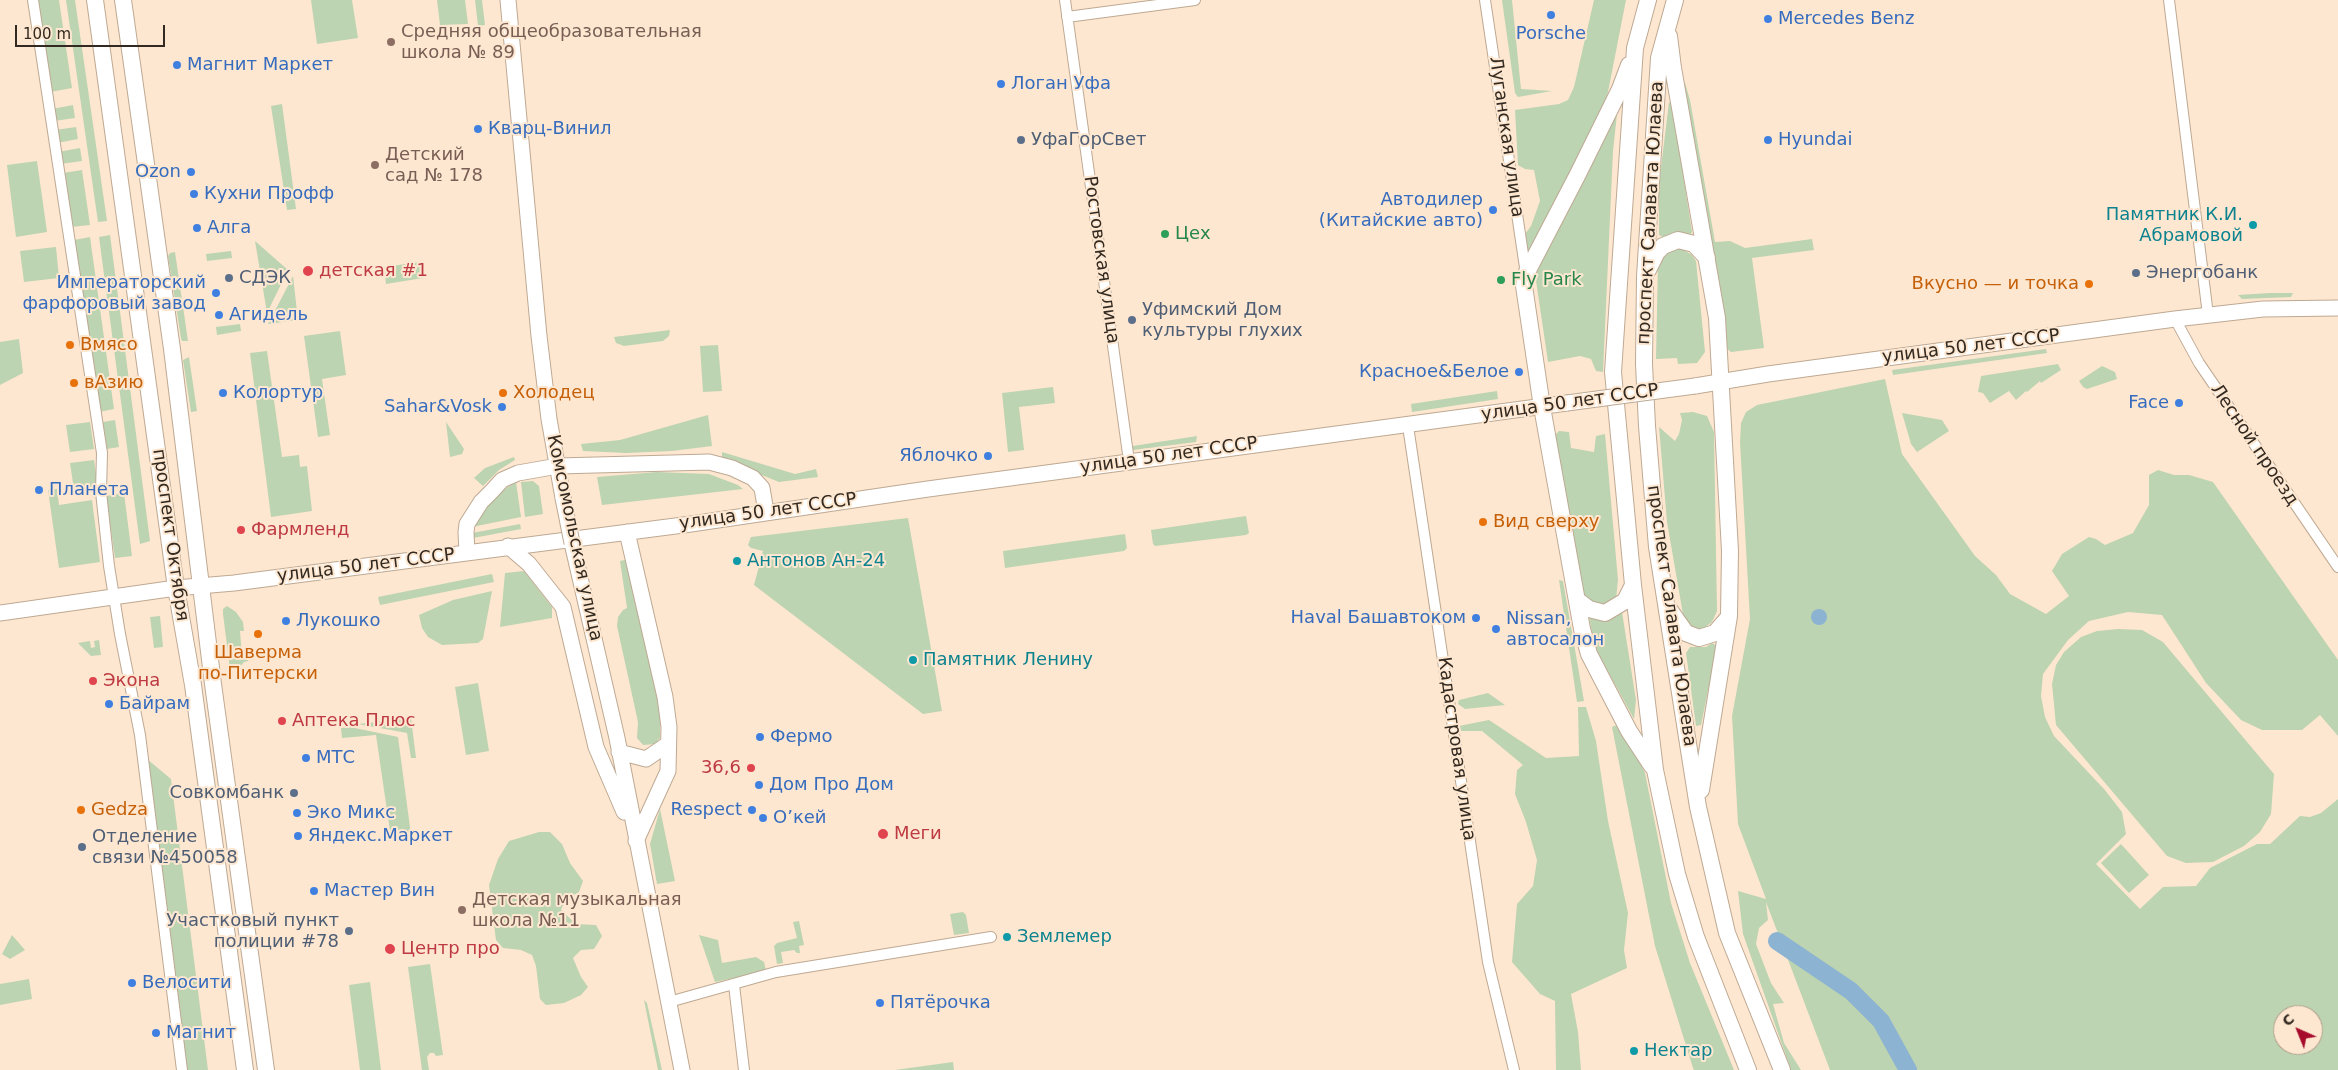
<!DOCTYPE html>
<meta charset="utf-8">
<style>
body{margin:0}
#map{position:relative;width:2338px;height:1070px;overflow:hidden;background:#fee7d0;font-family:"DejaVu Sans",sans-serif}
canvas{display:block}
.north{position:absolute;left:2273px;top:1005px;width:50px;height:50px;box-sizing:border-box;background:#fee7d0;border:1px solid #ac9b8a;border-radius:50%;rotate:316deg;font-size:14px;font-weight:700;line-height:20px;text-align:center;color:#322920}
.north::after{content:'';display:block;margin:auto;width:18px;height:22px;background:#a60b2b;clip-path:polygon(50% 0,100% 100%,50% 72%,0 100%)}
.scale{position:absolute;left:15px;top:25px;width:150px;height:22px;box-sizing:border-box;border:2px solid #322920;border-top:0;padding-left:6px;font-size:15px;line-height:18px;white-space:nowrap;color:#322920;-webkit-text-stroke:4px #fee7d0;paint-order:stroke}
</style>
<div id="map">
<canvas width="2338" height="1070"></canvas>
<div class="north">С</div>
<div class="scale">100 m</div>
</div>
<script>
const ctx = document.querySelector('canvas').getContext('2d');
ctx.lineJoin = 'round';
function fillPath(path, color) {
  ctx.fillStyle = color;
  ctx.fill(path, 'evenodd');
}
function poly(rows) {
  const path = new Path2D();
  for (const r of rows) {
    if (r.length === 3) {
      path.moveTo(r[0] + r[2], r[1]);
      path.arc(r[0], r[1], r[2], 0, 2 * Math.PI);
      continue;
    }
    path.moveTo(r[0], r[1]);
    for (let i = 2; i < r.length; i += 2) path.lineTo(r[i], r[i + 1]);
  }
  return path;
}
function strokePath(path, color, width, dash) {
  ctx.strokeStyle = color;
  ctx.lineWidth = width;
  ctx.lineCap = dash ? 'butt' : 'round';
  ctx.setLineDash(dash || []);
  ctx.stroke(path);
}
function write(font, color, halo, rows, align = 'center') {
  ctx.font = font + ' "DejaVu Sans",sans-serif';
  ctx.lineWidth = 4;
  ctx.setLineDash([]);
  ctx.textBaseline = 'middle';
  ctx.strokeStyle = halo;
  ctx.fillStyle = color;
  for (const [text, x, y, turn = 0] of rows) {
    ctx.save();
    ctx.translate(x, y);
    ctx.rotate((+turn || 0) * Math.PI / 180);
    ctx.textAlign = isNaN(turn) ? turn : align;
    if (halo) ctx.strokeText(text, 0, 0);
    ctx.fillText(text, 0, 0);
    ctx.restore();
  }
}
fillPath(poly([
 [36,0,59,0,72,88,50,92],
 [66,0,75,0,107,221,98,222],
 [311,0,352,0,358,38,317,44],
 [437,0,465,0,468,24,440,25],
 [475,0,482,0,485,25,478,26],
 [1502,0,1512,0,1521,89,1552,91,1518,97,1515,93],
 [1594,0,1626,0,1608,92,1603,107,1527,257,1525,234,1531,226,1540,201,1534,170,1525,169,1518,165,1515,110,1559,104,1568,100,1574,87],
 [1679,83,1685,83,1690,100,1715,242,1730,241,1745,248,1812,239,1814,250,1752,258,1764,348,1731,352,1726,348],
 [1669,102,1672,104,1692,232,1690,235,1674,233,1663,237,1659,235,1659,184],
 [282,104,296,209,287,210,271,106],
 [73,105,75,118,54,121,52,109],
 [1618,105,1613,151,1603,372,1596,371,1591,359,1580,356,1548,362,1535,274,1538,259],
 [76,127,78,139,57,143,55,130],
 [80,148,82,161,60,164,58,152],
 [37,161,47,232,16,237,7,165],
 [82,170,90,225,71,227,63,173],
 [110,235,150,541,140,544,99,237],
 [90,237,114,409,99,412,74,240],
 [255,241,288,270,267,313],
 [56,247,59,278,24,282,20,251],
 [1679,247,1692,255,1696,261,1705,352,1697,363,1678,364,1677,358,1656,359,1658,262,1662,255],
 [231,251,232,258,207,261,206,254],
 [175,252,188,341,182,341,181,338,168,256,170,253],
 [420,262,423,278,386,284,384,267],
 [293,276,298,320,268,324],
 [2270,293,2293,293,2291,297,2242,299,2238,295],
 [240,324,241,331,217,335,216,327],
 [670,330,669,336,663,341,624,346,616,343,614,337],
 [340,331,346,375,322,379,330,435,318,437,304,336],
 [19,339,23,373,0,385,0,342],
 [718,345,722,391,703,392,700,346],
 [2046,349,2047,353,1893,375,1892,370],
 [267,351,282,457,299,455,300,467,307,466,312,511,271,517,250,353],
 [189,357,197,411,191,412,183,360],
 [2058,364,2061,370,2041,383,2040,381,2027,392,2026,391,2016,400,2009,391,1990,403,1983,393,1978,392,1981,376],
 [2102,366,2115,372,2117,379,2087,389,2083,387,2079,381],
 [1885,379,1902,454,1975,556,1996,575,2010,594,2046,614,2069,596,2052,571,2062,554,2089,537,2096,539,2105,545,2133,533,2149,505,2149,475,2158,470,2174,475,2189,475,2213,482,2338,660,2338,736,2320,715,2302,730,2262,730,2241,720,2206,683,2162,615,2128,612,2089,621,2068,640,2043,674,2041,696,2045,717,2054,736,2104,789,2122,812,2126,834,2096,864,2140,909,2163,887,2196,886,2210,868,2257,844,2270,844,2300,816,2310,817,2321,813,2338,799,2338,1070,1830,1070,1766,902,1768,920,1759,928,1756,944,1771,983,1784,1003,1773,1004,1784,1043,1801,1070,1791,1070,1743,934,1738,891,1766,899,1738,824,1732,716,1750,619,1740,442,1741,423,1746,412,1757,405],
 [2283,1015,2313,1015,2313,1045,2283,1045],
 [1053,387,1055,403,1019,407,1024,450,1008,452,1002,393],
 [1497,391,1498,399,1412,412,1411,404],
 [1693,412,1707,416,1714,432,1717,611,1712,622,1703,629,1698,631,1690,627,1684,620,1667,522,1659,427,1675,441,1679,434,1682,420,1680,413],
 [1902,413,1942,420,1949,431,1917,452,1911,444],
 [708,415,712,446,672,451,626,453,583,451,581,444,620,440],
 [115,420,119,447,107,449,103,422],
 [90,422,94,449,70,452,66,425],
 [446,422,464,449,462,454,450,457],
 [1559,431,1569,432,1571,448,1594,452,1596,436,1605,434,1618,580,1616,599,1605,606,1594,607,1580,596,1555,435],
 [1197,436,1196,442,1133,450,1133,446],
 [722,452,795,474,816,469,818,477,779,482,722,459],
 [514,457,515,460,499,470,483,486,474,478,485,468],
 [94,460,98,487,74,490,70,463],
 [657,472,709,474,738,485,743,489,602,505,597,477],
 [533,481,539,486,543,514,525,517,521,482],
 [516,482,521,517,472,527,477,516,498,493],
 [57,489,59,505,92,500,100,562,59,568,48,490],
 [124,493,132,556,115,558,106,496],
 [1246,516,1249,533,1246,535,1155,546,1153,544,1151,530],
 [908,518,942,711,923,714,754,585,763,551,751,548,748,545,751,537],
 [520,524,521,529,473,538,472,533],
 [1125,534,1127,548,1124,551,1005,568,1003,551],
 [629,559,660,713,660,738,655,744,643,745,637,738,638,722,617,626,618,617,623,610,627,608,620,561],
 [524,571,552,607,552,618,500,627,505,573],
 [492,574,494,582,380,605,378,597],
 [1559,580,1563,581,1584,701,1577,702],
 [492,591,483,639,478,643,442,645,428,637,422,628,419,615,453,600],
 [227,606,236,612,243,622,244,631,240,631,242,657,248,657,248,661,244,662,239,668,230,669,223,614,223,609],
 [1622,612,1636,700,1634,719,1600,657,1594,644,1589,616],
 [160,616,163,647,154,648,150,617],
 [2118,629,2142,630,2163,642,2274,774,2271,814,2260,832,2244,846,2213,862,2186,863,2167,856,2056,725,2052,684,2056,665,2064,652,2081,637,2097,631],
 [99,640,101,655,91,656,78,643,90,641,91,648,95,647,94,641],
 [1712,643,1717,646,1701,725,1696,726,1686,653,1690,647,1706,647],
 [478,683,489,751,466,755,455,687],
 [1488,693,1505,705,1465,709,1458,704,1459,700],
 [1578,707,1586,707,1596,741,1608,821,1628,913,1624,950,1627,968,1571,994,1578,1032,1581,1070,1556,1070,1555,1001,1540,994,1512,962,1517,904,1533,886,1537,860,1526,822,1515,794,1517,770,1523,765,1482,731,1461,731,1459,726,1489,720,1546,758,1579,756],
 [411,718,416,758,411,758,407,733,358,724],
 [1617,725,1624,730,1645,773,1671,903,1690,963,1734,1070,1694,1070,1693,1068,1655,946,1612,727],
 [350,727,398,737,411,835,391,838,376,735,342,738,341,728],
 [147,759,171,779,208,1070,187,1070],
 [660,809,675,881,657,884,650,844],
 [539,832,550,832,562,844,570,863,583,881,579,892,565,900,561,910,576,924,596,925,602,936,594,949,581,950,573,958,581,977,588,987,581,995,564,1003,546,1005,540,999,536,966,532,955,521,950,503,948,496,940,489,885,498,859,509,841],
 [2121,844,2149,875,2129,893,2101,863],
 [963,912,966,915,969,933,954,935,950,914],
 [799,921,804,945,799,946,800,953,797,953,794,950,781,952,783,963,777,964,774,946,777,943,797,938,793,922],
 [12,935,25,950,10,959,2,954],
 [699,935,718,940,722,963,756,957,764,962,766,971,715,982],
 [430,964,443,1055,436,1056,434,1053,430,1053,427,1057,429,1070,422,1070,408,967],
 [29,979,32,999,0,1005,0,984],
 [370,982,381,1070,360,1070,349,985],
 [644,1000,647,1003,662,1070,658,1070],
 [953,1062,954,1070,895,1070]
]), '#bcd4b1');
fillPath(poly([
 [1819,617,8]
]), '#8cb3d1');
strokePath(poly([
 [1777,941,1851,991,1881,1021,1908,1070]
]), '#8cb3d1', 18);
const minor = poly([
 [33,0,102,453,101,492,109,566,120,634,140,735,182,1070],
 [1065,0,1129,461],
 [1485,0,1526,274],
 [2169,0,2208,315],
 [1067,17,1195,0],
 [2175,319,2199,363,2338,567],
 [1408,426,1488,962,1514,1070],
 [734,985,744,1070],
 [669,1002,776,972,991,937]
]);
const secondary = poly([
 [508,0,539,336,549,419,563,498],
 [1695,386,1768,374,2175,319,2263,309,2338,308],
 [627,532,665,697,669,727,668,771,636,841],
 [572,543,617,738,682,1070],
 [508,546,529,564,563,607,596,747,624,812],
 [467,553,466,532,467,524,481,502,492,491,502,480,518,473,558,466,709,462,732,468,753,478,762,488,766,512],
 [0,613,176,588,234,583,691,524,928,489,1567,403],
 [619,752,646,759,668,744]
]);
const primary = poly([
 [95,0,176,588,193,685,245,1070],
 [123,0,172,349,213,684,266,1070],
 [1648,0,1635,48,1613,372,1633,585,1655,770,1677,874,1696,937,1748,1070],
 [1675,0,1659,58,1645,276,1644,364,1647,426,1657,547,1698,807,1727,933,1782,1070],
 [1669,36,1673,68,1717,318,1730,551,1729,616,1701,790],
 [1629,65,1620,89,1578,174,1526,274,1524,286,1542,407,1582,629,1589,654,1629,731,1652,766],
 [1648,270,1657,252,1663,246,1678,240,1694,244,1707,258],
 [1577,600,1589,609,1605,613,1625,601,1633,585],
 [1669,609,1686,633,1699,638,1715,633,1728,618]
]);
strokePath(minor, '#bea993', 12);
strokePath(secondary, '#bea993', 17);
strokePath(primary, '#bea993', 18);
strokePath(minor, '#fff', 10);
strokePath(secondary, '#fff', 15);
strokePath(primary, '#fff', 16);
const secondaryBridge = poly([
 [1567,403,1695,386],
 [563,498,572,543]
]);
strokePath(secondaryBridge, '#bea993', 17, []);
strokePath(secondaryBridge, '#fff', 15);
for (const [x, y, r, color] of [
 [1551,15,5,"#3f7fe0"],
 [1768,19,5,"#3f7fe0"],
 [391,42,5,"#8d6e63"],
 [177,65,5,"#3f7fe0"],
 [1001,84,5,"#3f7fe0"],
 [478,129,5,"#3f7fe0"],
 [1021,140,5,"#5c6f8a"],
 [1768,140,5,"#3f7fe0"],
 [375,165,5,"#8d6e63"],
 [191,172,5,"#3f7fe0"],
 [194,194,5,"#3f7fe0"],
 [1493,210,5,"#3f7fe0"],
 [2253,225,5,"#0f9aa8"],
 [197,228,5,"#3f7fe0"],
 [1165,234,5,"#2e9e5b"],
 [308,271,6,"#e0444e"],
 [2136,273,5,"#5c6f8a"],
 [229,278,5,"#5c6f8a"],
 [1501,280,5,"#2e9e5b"],
 [2089,284,5,"#e8710a"],
 [216,293,5,"#3f7fe0"],
 [219,315,5,"#3f7fe0"],
 [1132,320,5,"#5c6f8a"],
 [70,345,5,"#e8710a"],
 [1519,372,5,"#3f7fe0"],
 [74,383,5,"#e8710a"],
 [223,393,5,"#3f7fe0"],
 [503,393,5,"#e8710a"],
 [2179,403,5,"#3f7fe0"],
 [502,407,5,"#3f7fe0"],
 [988,456,5,"#3f7fe0"],
 [39,490,5,"#3f7fe0"],
 [1483,522,5,"#e8710a"],
 [241,530,5,"#e0444e"],
 [737,561,5,"#0f9aa8"],
 [1476,618,5,"#3f7fe0"],
 [286,621,5,"#3f7fe0"],
 [1496,629,5,"#3f7fe0"],
 [258,634,5,"#e8710a"],
 [913,660,5,"#0f9aa8"],
 [93,681,5,"#e0444e"],
 [109,704,5,"#3f7fe0"],
 [282,721,5,"#e0444e"],
 [760,737,5,"#3f7fe0"],
 [306,758,5,"#3f7fe0"],
 [751,768,5,"#e0444e"],
 [759,785,5,"#3f7fe0"],
 [294,793,5,"#5c6f8a"],
 [81,810,5,"#e8710a"],
 [752,810,5,"#3f7fe0"],
 [297,813,5,"#3f7fe0"],
 [763,818,5,"#3f7fe0"],
 [883,834,6,"#e0444e"],
 [298,836,5,"#3f7fe0"],
 [82,847,5,"#5c6f8a"],
 [314,891,5,"#3f7fe0"],
 [462,910,5,"#8d6e63"],
 [349,931,5,"#5c6f8a"],
 [1007,937,5,"#0f9aa8"],
 [390,949,6,"#e0444e"],
 [132,983,5,"#3f7fe0"],
 [880,1003,5,"#3f7fe0"],
 [156,1033,5,"#3f7fe0"],
 [1634,1051,5,"#0f9aa8"]
]) {
  const dot = new Path2D();
  dot.arc(x, y, r, 0, 2 * Math.PI);
  ctx.fillStyle = color;
  ctx.fill(dot);
  strokePath(dot, '#fee7d0', 2);
}
write('18px', '#366cbe', '#fee7d0', [
 ["Mercedes Benz",1778,19],
 ["Porsche",1551,34,"center"],
 ["Магнит Маркет",187,65],
 ["Логан Уфа",1011,84],
 ["Кварц-Винил",488,129],
 ["Hyundai",1778,140],
 ["Ozon",181,172,"right"],
 ["Кухни Профф",204,194],
 ["Автодилер",1483,200,"right"],
 ["(Китайские авто)",1483,221,"right"],
 ["Алга",207,228],
 ["Императорский",206,283,"right"],
 ["фарфоровый завод",206,304,"right"],
 ["Агидель",229,315],
 ["Красное&Белое",1509,372,"right"],
 ["Колортур",233,393],
 ["Face",2169,403,"right"],
 ["Sahar&Vosk",492,407,"right"],
 ["Яблочко",978,456,"right"],
 ["Планета",49,490],
 ["Haval Башавтоком",1466,618,"right"],
 ["Nissan,",1506,619],
 ["автосалон",1506,640],
 ["Лукошко",296,621],
 ["Байрам",119,704],
 ["Фермо",770,737],
 ["МТС",316,758],
 ["Дом Про Дом",769,785],
 ["Respect",742,810,"right"],
 ["Эко Микс",307,813],
 ["О’кей",773,818],
 ["Яндекс.Маркет",308,836],
 ["Мастер Вин",324,891],
 ["Велосити",142,983],
 ["Пятёрочка",890,1003],
 ["Магнит",166,1033]
], 'left');
write('18px', '#785e54', '#fee7d0', [
 ["Средняя общеобразовательная",401,32],
 ["школа № 89",401,53],
 ["Детский",385,155],
 ["сад № 178",385,176],
 ["Детская музыкальная",472,900],
 ["школа №11",472,921]
], 'left');
write('18px', '#322920', '#fee7d0', [
 ["Луганская улица",1506,137,82],
 ["проспект Салавата Юлаева",1651,213,-87],
 ["Ростовская улица",1101,260,82],
 ["улица 50 лет СССР",1971,347,-7],
 ["улица 50 лет СССР",1570,403,-8],
 ["Лесной проезд",2254,445,56],
 ["улица 50 лет СССР",1169,456,-8],
 ["улица 50 лет СССР",768,512,-8],
 ["проспект Октября",170,535,82],
 ["Комсомольская улица",574,538,78],
 ["улица 50 лет СССР",366,566,-7],
 ["проспект Салавата Юлаева",1671,616,82],
 ["Кадастровая улица",1456,749,82]
]);
write('18px', '#4e5e75', '#fee7d0', [
 ["УфаГорСвет",1031,140],
 ["Энергобанк",2146,273],
 ["СДЭК",239,278],
 ["Уфимский Дом",1142,310],
 ["культуры глухих",1142,331],
 ["Совкомбанк",284,793,"right"],
 ["Отделение",92,837],
 ["связи №450058",92,858],
 ["Участковый пункт",339,921,"right"],
 ["полиции #78",339,942,"right"]
], 'left');
write('18px', '#0d838f', '#fee7d0', [
 ["Памятник К.И.",2243,215,"right"],
 ["Абрамовой",2243,236,"right"],
 ["Антонов Ан-24",747,561],
 ["Памятник Ленину",923,660],
 ["Землемер",1017,937],
 ["Нектар",1644,1051]
], 'left');
write('18px', '#27864d', '#fee7d0', [
 ["Цех",1175,234],
 ["Fly Park",1511,280]
], 'left');
write('18px', '#be3a42', '#fee7d0', [
 ["детская #1",319,271],
 ["Фармленд",251,530],
 ["Экона",103,681],
 ["Аптека Плюс",292,721],
 ["36,6",741,768,"right"],
 ["Меги",894,834],
 ["Центр про",401,949]
], 'left');
write('18px', '#c56008', '#fee7d0', [
 ["Вкусно — и точка",2079,284,"right"],
 ["Вмясо",80,345],
 ["вАзию",84,383],
 ["Холодец",513,393],
 ["Вид сверху",1493,522],
 ["Шаверма",258,653,"center"],
 ["по-Питерски",258,674,"center"],
 ["Gedza",91,810]
], 'left');
</script>
